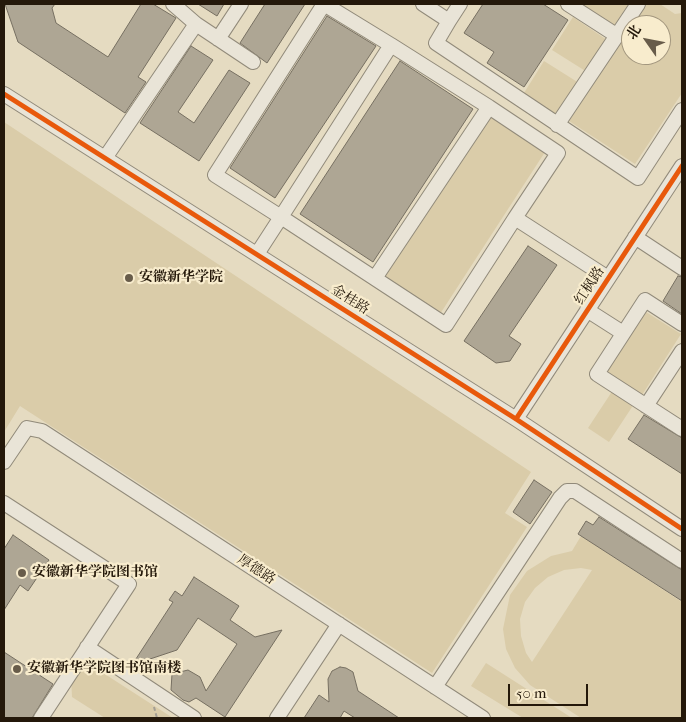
<!DOCTYPE html>
<meta charset="utf-8">
<style>
body{margin:0}
#map{position:relative;width:686px;height:722px;overflow:hidden;background:#e5dbc1;font-family:"IM FELL French Canon","Noto Serif SC",serif}
canvas{display:block}
.frame{position:absolute;inset:0;border:5px solid #24180a;pointer-events:none}
.north{position:absolute;left:621px;top:15px;width:50px;height:50px;box-sizing:border-box;background:#f8eccd;border:1px solid #a3977f;border-radius:50%;rotate:303deg;font-size:14px;font-weight:700;line-height:20px;text-align:center;color:#24180a}
.north::after{content:'';display:block;margin:auto;width:18px;height:22px;background:#685c4a;clip-path:polygon(50% 0,100% 100%,50% 72%,0 100%)}
.scale{position:absolute;left:508px;top:684px;width:80px;height:22px;box-sizing:border-box;border:2px solid #24180a;border-top:0;padding-left:6px;font-size:15px;line-height:18px;white-space:nowrap;color:#24180a;-webkit-text-stroke:4px #f8eccd;paint-order:stroke}
</style>
<div id="map">
<canvas width="686" height="722"></canvas>
<div class="frame"></div>
<div class="north">北</div>
<div class="scale">50 m</div>
</div>
<script>
const ctx = document.querySelector('canvas').getContext('2d');
ctx.lineJoin = 'round';
function fillPath(path, color) {
  ctx.fillStyle = color;
  ctx.fill(path, 'evenodd');
}
function poly(rows) {
  const path = new Path2D();
  for (const r of rows) {
    path.moveTo(r[0], r[1]);
    for (let i = 2; i < r.length; i += 2) path.lineTo(r[i], r[i + 1]);
  }
  return path;
}
function strokePath(path, color, width, dash) {
  ctx.strokeStyle = color;
  ctx.lineWidth = width;
  ctx.lineCap = dash ? 'butt' : 'round';
  ctx.setLineDash(dash || []);
  ctx.stroke(path);
}
function write(font, color, halo, rows, align = 'center') {
  ctx.font = font + ' "IM FELL French Canon","Noto Serif SC",serif';
  ctx.lineWidth = 4.5;
  ctx.setLineDash([]);
  ctx.textBaseline = 'middle';
  ctx.strokeStyle = halo;
  ctx.fillStyle = color;
  for (const [text, x, y, turn = 0] of rows) {
    ctx.save();
    ctx.translate(x, y);
    ctx.rotate((+turn || 0) * Math.PI / 180);
    ctx.textAlign = isNaN(turn) ? turn : align;
    if (halo) ctx.strokeText(text, 0, 0);
    ctx.fillText(text, 0, 0);
    ctx.restore();
  }
}
fillPath(poly([
 [582,4,629,4,614,27,581,5],
 [646,4,660,4,675,14,682,13,682,93,635,164,569,121,631,27,631,55,661,55,661,25,632,25],
 [573,17,607,40,587,72,552,50],
 [544,61,579,83,558,116,524,93],
 [489,115,545,152,440,314,383,277],
 [4,122,531,472,505,513,527,527,432,673,20,406,4,432],
 [646,312,681,334,642,395,607,372],
 [613,390,634,404,609,442,588,428],
 [581,536,682,602,682,718,581,718,530,685,515,668,506,649,503,629,510,595,527,571,551,556,572,551],
 [581,568,592,570,532,662,526,653,521,636,520,619,525,602,535,588,548,577,564,570],
 [83,660,173,718,105,718,72,697,71,677],
 [486,663,572,718,523,718,471,686]
]), '#dacca9');
const building = poly([
 [5,4,55,4,52,8,56,23,108,57,141,4,153,4,176,18,138,77,146,82,125,113,18,42,5,4],
 [198,4,224,4,217,16,198,4],
 [265,4,305,4,267,63,240,43,265,4],
 [483,4,543,4,568,20,524,87,487,63,494,52,464,33,483,4],
 [327,16,376,46,275,198,230,168,327,16],
 [191,46,213,60,178,112,194,123,229,70,250,83,199,161,140,123,191,46],
 [400,61,473,109,373,262,300,214,400,61],
 [528,246,557,265,509,336,521,344,510,361,496,363,464,341,528,246],
 [678,276,682,277,682,314,663,301,678,276],
 [644,415,682,438,682,474,628,439,644,415],
 [534,480,552,492,530,524,513,512,534,480],
 [599,517,682,570,682,601,578,534,586,521,593,525,599,517],
 [13,535,49,560,28,591,20,585,4,610,4,549,13,535],
 [194,577,239,606,230,620,255,637,282,630,225,717,196,698,189,702,183,700,171,690,172,674,188,670,200,677,206,691,237,644,198,618,177,650,132,665,173,602,169,600,175,591,182,596,194,577],
 [4,652,53,684,32,718,4,718,4,652],
 [340,667,346,668,353,672,358,691,399,718,355,718,344,711,340,718,304,718,319,695,329,702,328,679,332,671,340,667]
]);
fillPath(building, '#aea694');
strokePath(building, '#766f61', 1);
const minor = poly([
 [423,4,449,21,436,43,638,178,682,110],
 [568,4,616,35],
 [449,21,460,4],
 [196,24,253,62],
 [218,39,241,4],
 [4,94,516,419,682,529],
 [489,107,558,153,515,218],
 [557,125,638,4],
 [105,158,196,24,173,4],
 [635,237,682,268],
 [257,254,281,217,446,325,515,218,608,278],
 [375,278,489,107,391,45,281,217,215,175,324,4,391,45],
 [587,310,623,333],
 [682,324,645,300,597,374,682,429],
 [646,406,682,351],
 [516,419,682,166],
 [4,462,27,428,42,431,483,718],
 [4,503,129,584,41,718],
 [87,647,194,718],
 [435,687,560,498,567,491,575,491,682,561],
 [277,718,339,624]
]);
strokePath(minor, '#918a7a', 16);
strokePath(poly([
 [154,707,157,718]
]), '#a39e93', 2, [4, 2.5]);
strokePath(minor, '#e9e4d7', 14);
strokePath(poly([
 [4,94,516,419,682,529],
 [516,419,682,166]
]), '#e8590c', 5);
for (const [x, y, r, color] of [
 [129,278,5,"#685c4a"],
 [22,573,5,"#685c4a"],
 [17,669,5,"#685c4a"]
]) {
  const dot = new Path2D();
  dot.arc(x, y, r, 0, 2 * Math.PI);
  ctx.fillStyle = color;
  ctx.fill(dot);
  strokePath(dot, '#f8eccd', 2);
}
write('bold 14px', '#24180a', '#f8eccd', [
 ["安徽新华学院",139,278],
 ["安徽新华学院图书馆",32,573],
 ["安徽新华学院图书馆南楼",27,669]
], 'left');
write('14px', '#24180a', '#f8eccd', [
 ["红枫路",590,286,-57],
 ["金桂路",350,300,32],
 ["厚德路",256,570,33]
]);
</script>
